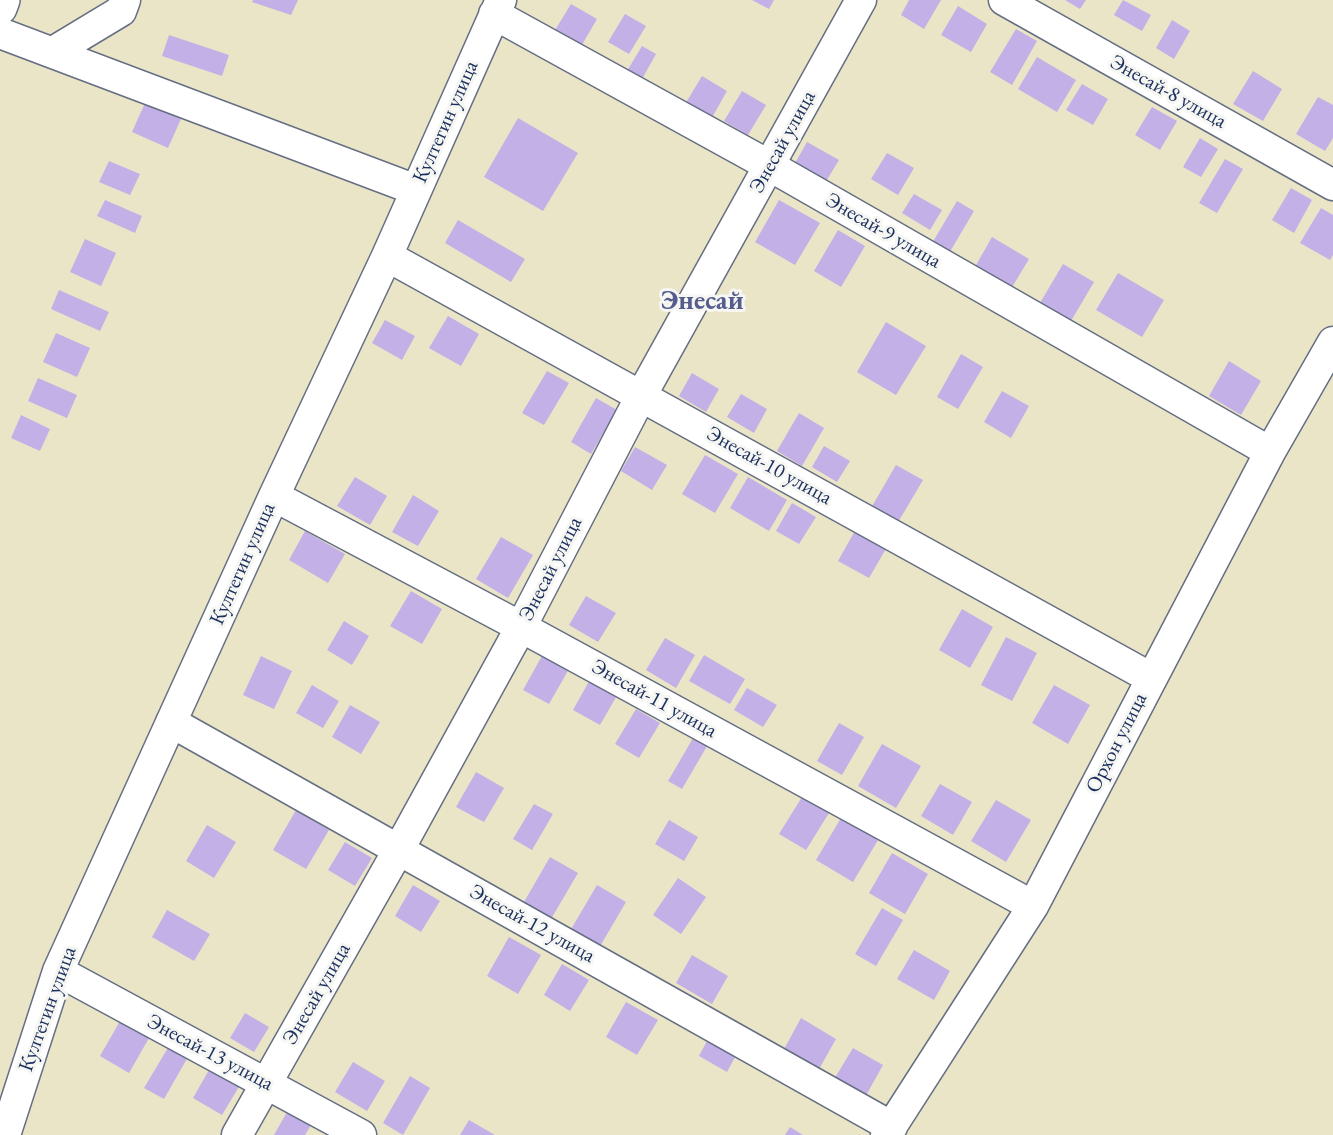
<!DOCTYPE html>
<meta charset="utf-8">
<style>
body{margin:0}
canvas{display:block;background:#ebe5c7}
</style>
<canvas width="1333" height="1135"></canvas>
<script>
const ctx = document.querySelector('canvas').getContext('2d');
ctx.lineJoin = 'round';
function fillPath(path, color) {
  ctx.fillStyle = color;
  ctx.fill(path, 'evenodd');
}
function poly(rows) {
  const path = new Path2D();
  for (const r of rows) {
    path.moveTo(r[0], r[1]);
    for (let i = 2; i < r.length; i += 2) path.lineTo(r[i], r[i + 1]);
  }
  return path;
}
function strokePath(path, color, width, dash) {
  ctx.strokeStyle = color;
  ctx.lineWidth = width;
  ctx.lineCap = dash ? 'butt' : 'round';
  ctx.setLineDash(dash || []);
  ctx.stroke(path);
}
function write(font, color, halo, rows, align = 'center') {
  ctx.font = font + ' "EB Garamond",serif';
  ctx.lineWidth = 6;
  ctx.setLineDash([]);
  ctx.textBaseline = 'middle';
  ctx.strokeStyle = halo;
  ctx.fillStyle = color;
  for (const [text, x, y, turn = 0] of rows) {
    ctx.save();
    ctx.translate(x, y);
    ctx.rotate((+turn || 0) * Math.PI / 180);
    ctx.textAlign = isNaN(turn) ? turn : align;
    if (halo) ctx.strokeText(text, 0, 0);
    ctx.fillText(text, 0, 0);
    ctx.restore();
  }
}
fillPath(poly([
 [253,0,298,0,291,15,252,2],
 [752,0,774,0,769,9],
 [909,0,941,0,924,29,901,15],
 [1065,0,1086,0,1080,9],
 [1123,0,1151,15,1142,31,1114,15],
 [571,4,597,19,579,50,552,35],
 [958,6,987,24,971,52,941,35],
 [625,14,646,26,629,54,608,42],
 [1172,20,1190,31,1174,59,1156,48],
 [1016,29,1037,41,1012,85,990,72],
 [169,35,229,55,222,76,162,56],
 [642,46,656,54,642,79,627,71],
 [1037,57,1076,80,1057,112,1018,89],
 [1253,71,1282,89,1263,121,1233,104],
 [702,76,727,91,710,121,684,106],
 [1082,84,1108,99,1093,125,1066,110],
 [742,91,766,105,748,135,724,121],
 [1318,97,1333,105,1333,138,1325,151,1296,134],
 [145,103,181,119,168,148,132,132],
 [1152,107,1177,121,1160,150,1135,135],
 [518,118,578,153,543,211,484,177],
 [1200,138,1218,149,1201,177,1183,167],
 [807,142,839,160,825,183,794,165],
 [887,153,914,168,898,195,871,179],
 [1225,159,1243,169,1217,213,1199,203],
 [109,161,140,174,130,195,99,182],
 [1291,188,1312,200,1294,233,1272,220],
 [914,194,942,210,930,230,902,213],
 [105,200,142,216,135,233,97,216],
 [779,200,820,223,795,265,755,242],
 [957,201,974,211,948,255,931,245],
 [1321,208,1333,215,1333,255,1330,260,1300,243],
 [458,220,525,259,511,282,445,243],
 [838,230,865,246,841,287,814,271],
 [992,237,1029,259,1011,289,975,267],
 [85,239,116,253,101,286,70,272],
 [1063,264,1094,282,1071,321,1040,303],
 [1118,273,1164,300,1142,337,1096,310],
 [59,290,109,312,100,331,51,309],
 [448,316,479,334,461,366,429,348],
 [385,320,415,336,402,360,372,343],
 [886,322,926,346,896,395,857,372],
 [56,333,90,348,77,377,43,362],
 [961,354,983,367,958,409,937,397],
 [1229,361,1261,381,1241,415,1209,396],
 [547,371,569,383,544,425,522,413],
 [692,373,719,389,706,412,679,396],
 [38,378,77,395,67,418,28,401],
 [1002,391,1029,406,1011,438,984,422],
 [741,394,767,409,754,433,727,417],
 [596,398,617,410,591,454,571,442],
 [799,413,824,428,802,466,777,451],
 [21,415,50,429,40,451,11,438],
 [824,446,850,461,837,482,812,467],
 [635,447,667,465,652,490,621,471],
 [705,455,738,474,715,513,682,494],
 [896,465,923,480,897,524,871,508],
 [355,477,387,496,370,525,337,506],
 [748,477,787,500,769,531,730,508],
 [413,495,439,511,418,546,392,532],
 [792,503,816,517,799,544,776,531],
 [856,529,887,547,869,578,838,561],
 [305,531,345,554,328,583,289,560],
 [501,537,533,555,508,598,476,579],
 [411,591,442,609,422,644,390,626],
 [586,596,616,613,598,642,569,625],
 [962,609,993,627,970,668,939,650],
 [344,621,369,636,352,665,327,650],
 [1006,637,1037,653,1012,701,981,685],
 [665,638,695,655,676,688,646,670],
 [543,654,569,669,549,704,523,690],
 [704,655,745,679,730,704,689,681],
 [261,656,292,671,274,709,243,695],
 [592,676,619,692,600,725,573,710],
 [312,685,339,701,323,728,296,713],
 [1054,685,1090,705,1068,744,1032,723],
 [747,688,777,705,763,727,734,710],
 [350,705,380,722,361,754,332,737],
 [636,709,660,723,639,758,615,744],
 [839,723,864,737,842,775,817,761],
 [696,733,710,741,682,789,668,781],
 [882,744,921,766,896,808,858,786],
 [476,772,504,788,484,822,456,807],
 [940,784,972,802,953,835,921,816],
 [802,797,829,813,806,850,779,834],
 [996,800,1031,820,1006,862,971,841],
 [534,804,553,814,532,850,513,839],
 [296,810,329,830,306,869,273,850],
 [841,818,878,840,853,882,816,860],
 [669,820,698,837,684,861,655,844],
 [207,825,236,842,214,878,186,861],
 [345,842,372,858,355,886,328,870],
 [892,853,928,874,905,914,869,893],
 [550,857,578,873,551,919,524,902],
 [678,878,706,897,681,934,653,915],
 [413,885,440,901,421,932,395,916],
 [597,885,626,902,599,948,570,931],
 [882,908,903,920,876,966,855,954],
 [167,910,210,934,194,961,152,937],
 [509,937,541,955,518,994,487,976],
 [914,950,950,971,934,1000,897,979],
 [692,955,728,976,712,1004,676,983],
 [562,964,589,980,570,1011,544,995],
 [626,1002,658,1020,637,1055,606,1037],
 [245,1013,269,1027,254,1052,230,1038],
 [801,1018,836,1039,818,1071,783,1051],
 [120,1021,149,1038,129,1073,100,1056],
 [707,1041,735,1057,727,1072,699,1056],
 [169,1046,188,1057,164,1099,144,1088],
 [853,1048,883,1065,864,1099,833,1081],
 [353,1062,385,1081,367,1111,335,1092],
 [213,1063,243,1080,222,1115,193,1098],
 [410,1076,430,1088,403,1135,383,1123],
 [287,1112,311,1125,305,1135,274,1135],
 [469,1120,495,1135,460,1135],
 [790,1127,803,1135,785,1135]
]), '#c2b0e7');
const minor = poly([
 [1004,0,1333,185],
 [494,14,770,166,1270,452],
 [0,33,416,190],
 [53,52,121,11,125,0],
 [387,256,1151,678],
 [274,496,521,627,1033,906],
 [171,722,892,1127],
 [58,971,361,1135],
 [5,1135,58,971,274,496,387,256,501,0],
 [237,1135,399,849,521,627,641,396,861,0],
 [886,1135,1033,906,1270,452,1333,342]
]);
const major = poly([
 [0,8,3,0]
]);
strokePath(minor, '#646f83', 33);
strokePath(major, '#646f83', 36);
strokePath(minor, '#fff', 30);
strokePath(major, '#fff', 33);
write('21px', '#1b2f5e', '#f6f6f2', [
 ["Энесай-8 улица",1168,92,29],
 ["Култегин улица",446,122,-66],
 ["Энесай улица",783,142,-61],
 ["Энесай-9 улица",883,231,30],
 ["Энесай-10 улица",769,466,29],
 ["Култегин улица",243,564,-66],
 ["Энесай улица",551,569,-63],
 ["Энесай-11 улица",654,699,29],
 ["Орхон улица",1117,743,-63],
 ["Энесай-12 улица",532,924,29],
 ["Энесай улица",317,994,-60],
 ["Култегин улица",48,1009,-70],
 ["Энесай-13 улица",210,1053,28]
]);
write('bold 27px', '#555c8e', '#f6f6f2', [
 ["Энесай",702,302]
]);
</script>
